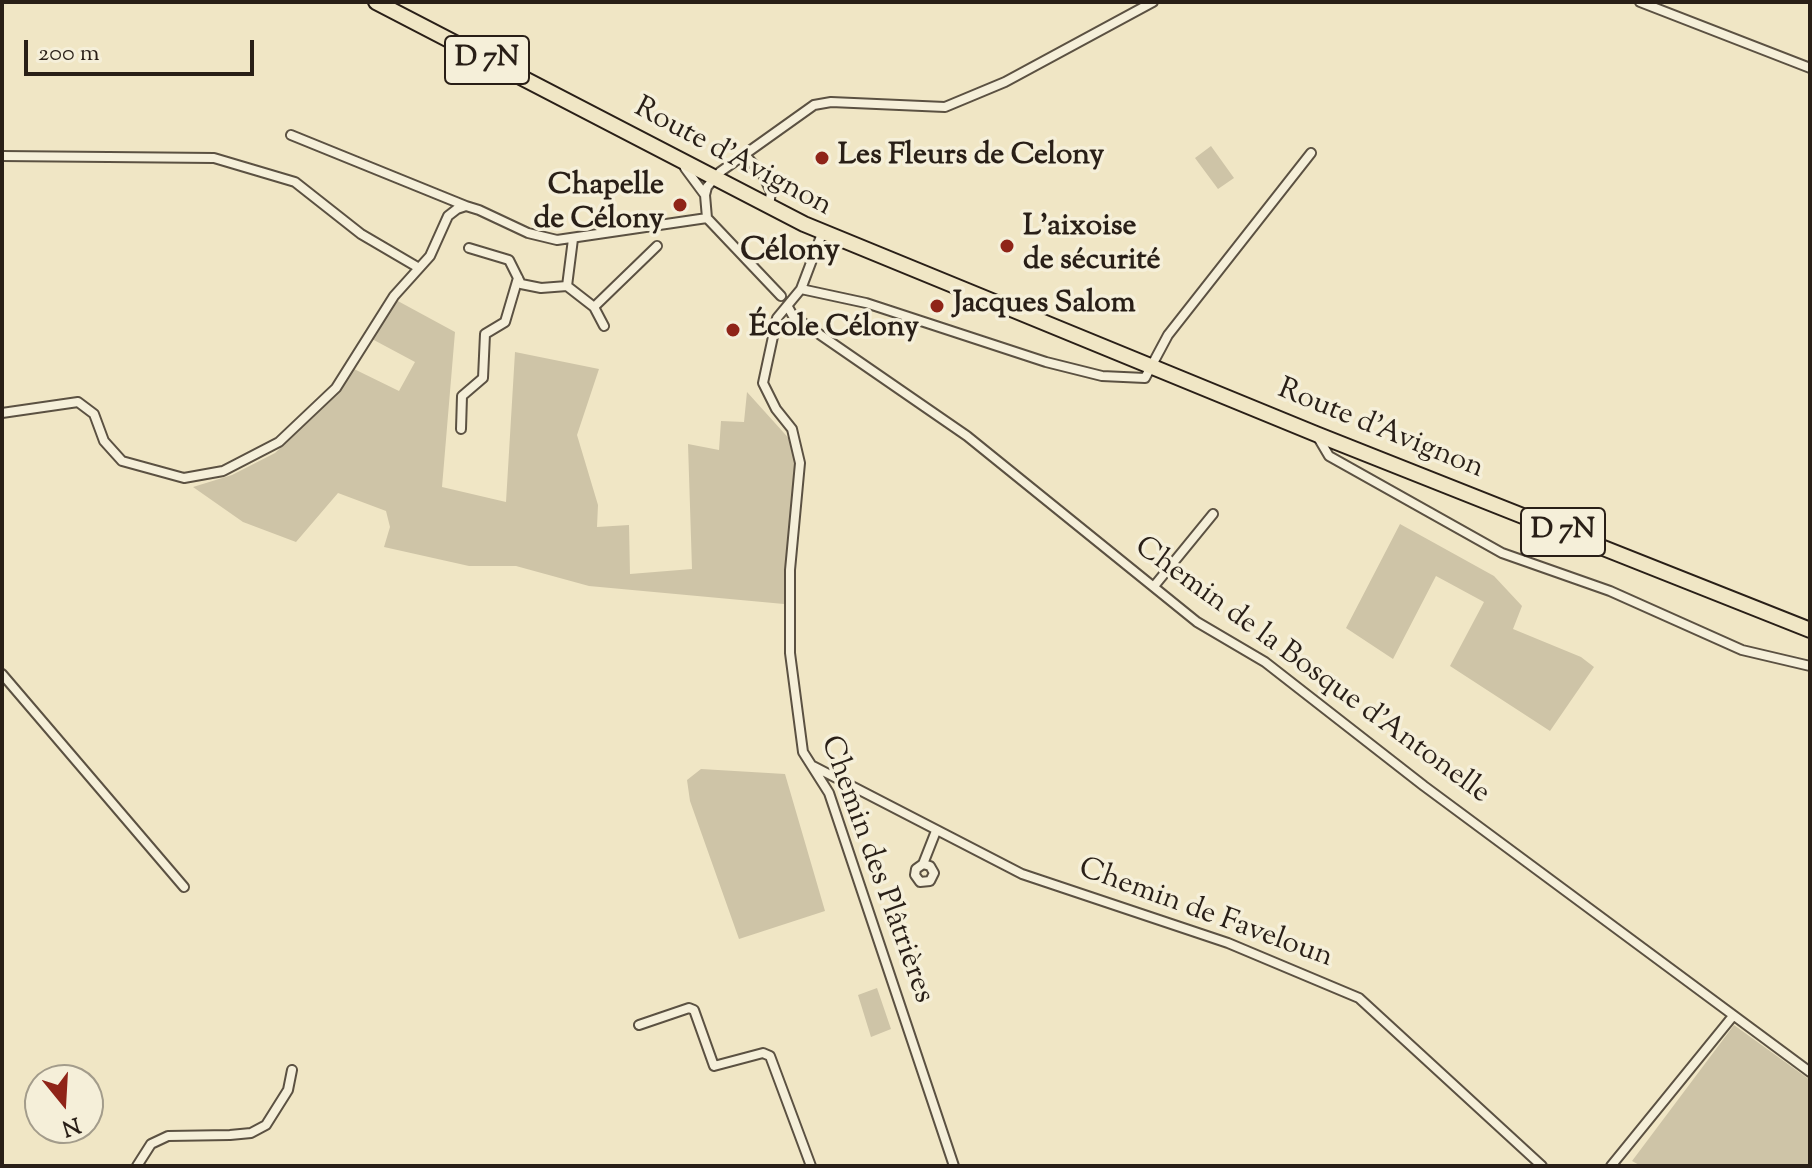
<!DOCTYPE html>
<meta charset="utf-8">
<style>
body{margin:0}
#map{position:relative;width:1812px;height:1168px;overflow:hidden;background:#f0e6c5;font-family:"Sorts Mill Goudy",serif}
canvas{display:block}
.frame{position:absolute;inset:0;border:4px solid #291f17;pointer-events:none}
.north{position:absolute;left:24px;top:1064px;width:80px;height:80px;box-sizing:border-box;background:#f5efd9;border:2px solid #a39c8b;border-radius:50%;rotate:162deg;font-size:22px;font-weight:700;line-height:32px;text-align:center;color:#291f17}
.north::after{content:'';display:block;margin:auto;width:28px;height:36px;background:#8f2418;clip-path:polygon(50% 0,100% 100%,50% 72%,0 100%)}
.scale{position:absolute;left:24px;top:40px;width:230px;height:36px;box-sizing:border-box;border:4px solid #291f17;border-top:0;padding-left:10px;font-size:24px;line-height:28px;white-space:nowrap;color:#291f17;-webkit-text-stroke:6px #f5efd9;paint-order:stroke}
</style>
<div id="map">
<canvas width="1812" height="1168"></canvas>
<div class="frame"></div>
<div class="north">N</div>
<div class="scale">200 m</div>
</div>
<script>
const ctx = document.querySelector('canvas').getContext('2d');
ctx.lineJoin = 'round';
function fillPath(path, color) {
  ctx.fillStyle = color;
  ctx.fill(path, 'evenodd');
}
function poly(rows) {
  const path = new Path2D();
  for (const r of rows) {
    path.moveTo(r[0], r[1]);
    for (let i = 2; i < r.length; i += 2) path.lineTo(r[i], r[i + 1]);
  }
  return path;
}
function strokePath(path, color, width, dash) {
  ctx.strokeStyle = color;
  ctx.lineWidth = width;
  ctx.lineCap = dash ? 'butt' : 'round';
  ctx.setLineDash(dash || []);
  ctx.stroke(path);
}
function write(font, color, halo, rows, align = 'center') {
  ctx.font = font + ' "Sorts Mill Goudy",serif';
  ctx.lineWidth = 7;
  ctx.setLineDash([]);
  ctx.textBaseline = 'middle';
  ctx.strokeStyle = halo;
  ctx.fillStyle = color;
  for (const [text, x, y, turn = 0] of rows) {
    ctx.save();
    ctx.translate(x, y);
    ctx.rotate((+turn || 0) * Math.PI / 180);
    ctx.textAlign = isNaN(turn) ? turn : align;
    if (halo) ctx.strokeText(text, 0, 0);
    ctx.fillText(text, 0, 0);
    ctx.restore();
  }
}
fillPath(poly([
 [1211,146,1234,178,1218,189,1195,158],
 [396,300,455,332,442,487,506,502,515,352,599,369,577,435,598,505,597,527,629,525,630,574,692,569,688,444,719,450,721,421,744,422,747,392,793,443,795,461,784,604,589,586,516,566,469,566,384,547,390,527,386,511,338,493,296,542,243,522,193,487,232,475,275,453,340,391,354,369,399,391,415,362,372,339],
 [1400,524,1494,576,1522,606,1513,629,1581,657,1594,667,1550,731,1450,666,1484,602,1436,576,1393,659,1346,628],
 [701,769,785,774,825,911,739,939,690,801,687,780],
 [877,988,891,1029,871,1037,858,995],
 [1734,1025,1810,1080,1810,1166,1641,1166,1632,1161]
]), '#cec4a7');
const minor = poly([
 [1640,2,1810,68],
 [291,135,466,206],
 [2,156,214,158,295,182,361,234,419,268],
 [746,156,763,175,771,192,769,206],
 [685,168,705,195,707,218],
 [705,195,707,187,720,172,814,105,831,102,945,107,1005,82,1153,2],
 [707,218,781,296],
 [823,231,801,289,777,318,763,383,776,409,792,429,800,463,790,570,790,653,803,752,829,793,954,1166],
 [573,239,567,286,594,307,604,326],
 [469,248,509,260,521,284,541,288,567,286],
 [801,289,866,303,1046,362,1102,376,1145,378,1168,335,1311,153],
 [594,307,657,246],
 [788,307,793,316,967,436,1197,622,1265,662,1424,786,1810,1072],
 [2,413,78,402,94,414,104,441,122,461,184,478,223,471,279,442,336,388,394,296,430,256,448,216,457,209,466,206,479,210,528,233,557,240,707,218],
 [461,429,462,396,483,378,485,334,505,322,518,278],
 [1316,434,1329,456,1502,553,1610,591,1742,650,1810,666],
 [1155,585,1213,514],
 [2,674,184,887],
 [813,766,1022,874,1228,943,1359,998,1542,1166],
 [923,864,930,866,934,873,930,881,920,882,915,875,916,869,923,864],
 [923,864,936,831],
 [639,1025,689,1008,694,1010,714,1066,763,1053,770,1056,811,1166],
 [137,1166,151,1144,168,1136,230,1135,251,1133,266,1125,288,1090,292,1070],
 [1611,1166,1733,1016]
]);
const primary = poly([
 [376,2,804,224,1316,434,1810,630]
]);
strokePath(minor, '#5b5142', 12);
strokePath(primary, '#291f17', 18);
strokePath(minor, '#f5efd9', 8);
strokePath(primary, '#f0e6c5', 14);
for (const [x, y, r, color] of [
 [822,158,8,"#8f2418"],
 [680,205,8,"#8f2418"],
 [1007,246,8,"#8f2418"],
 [937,306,8,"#8f2418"],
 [733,330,8,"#8f2418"]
]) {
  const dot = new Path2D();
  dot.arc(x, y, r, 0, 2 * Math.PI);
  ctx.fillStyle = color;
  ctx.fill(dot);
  strokePath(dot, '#f5efd9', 3);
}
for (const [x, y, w] of [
 [487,60,84],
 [1563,532,84]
]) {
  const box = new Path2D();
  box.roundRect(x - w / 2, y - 24, w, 48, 6);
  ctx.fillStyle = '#f5efd9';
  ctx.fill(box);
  strokePath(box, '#291f17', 2);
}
write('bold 28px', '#291f17', null, [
 ["D 7N",487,60],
 ["D 7N",1563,532]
]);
write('bold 30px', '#291f17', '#f5efd9', [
 ["Les Fleurs de Celony",838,158],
 ["Chapelle",664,188,"right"],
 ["de Célony",664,222,"right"],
 ["L'aixoise",1023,229],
 ["de sécurité",1023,263],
 ["Jacques Salom",953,306],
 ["École Célony",749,330]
], 'left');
write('30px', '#291f17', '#f5efd9', [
 ["Route d'Avignon",732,159,28],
 ["Route d'Avignon",1380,431,22],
 ["Chemin de la Bosque d'Antonelle",1311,672,36],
 ["Chemin des Plâtrières",875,870,70],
 ["Chemin de Faveloun",1205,915,20]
]);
write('bold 32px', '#291f17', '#f5efd9', [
 ["Célony",790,254]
]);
</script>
